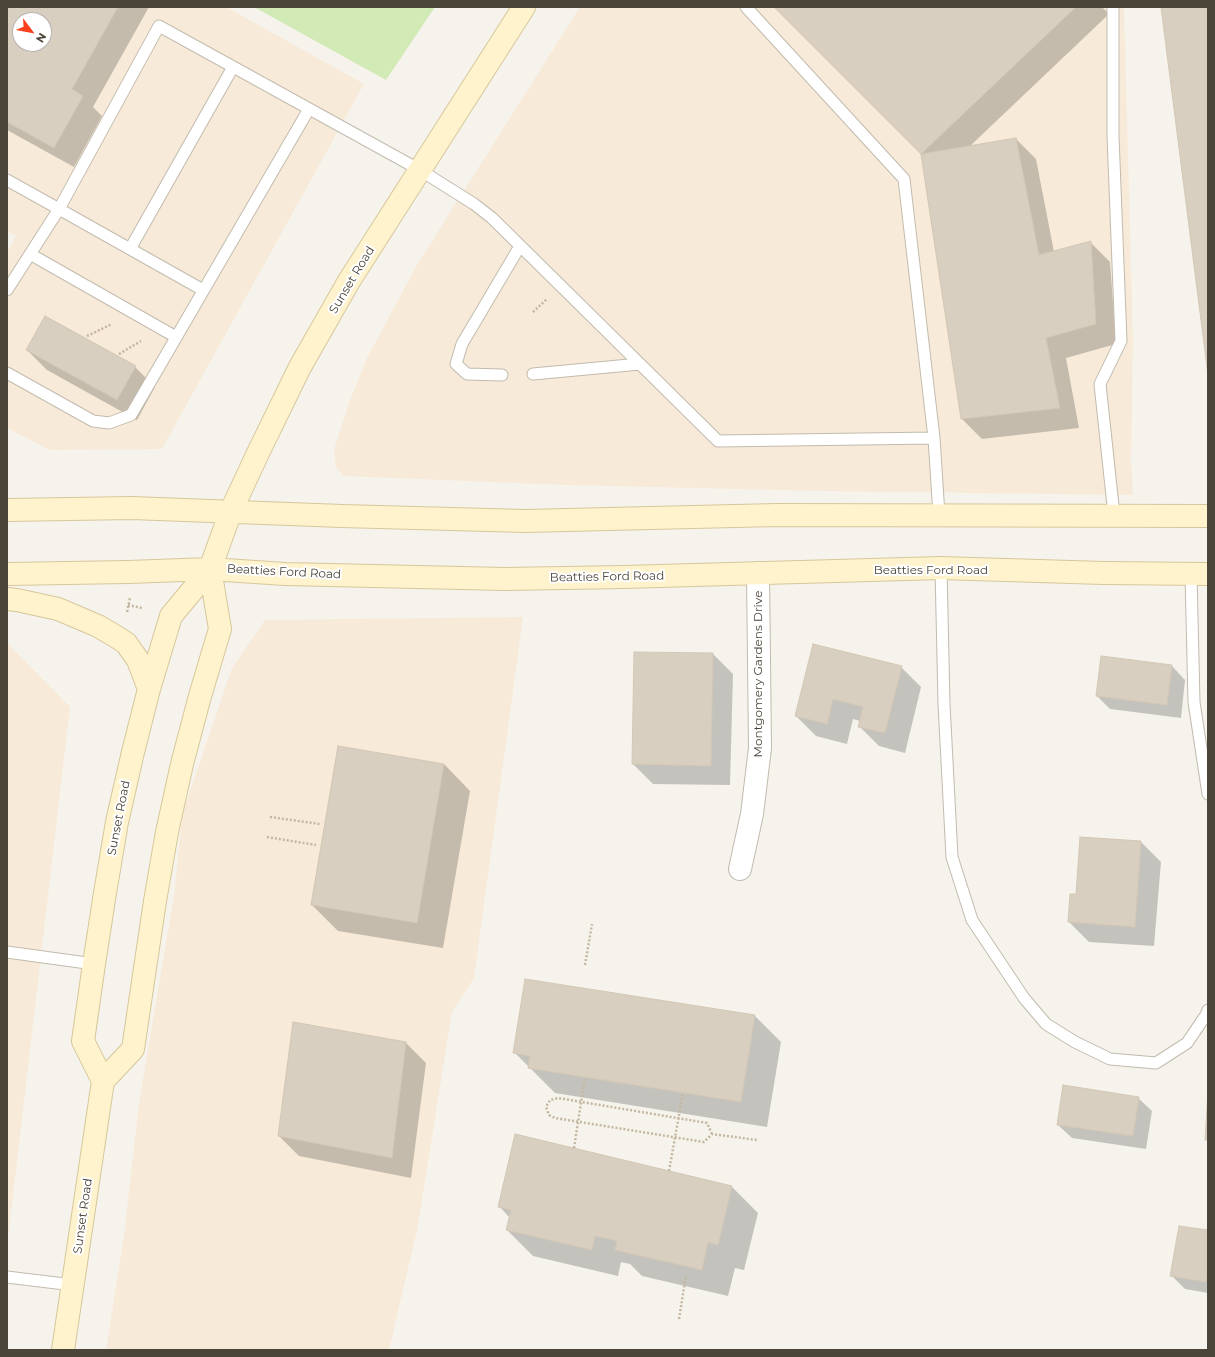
<!DOCTYPE html>
<style>
body{margin:0}
#map{position:relative;width:1215px;height:1357px;overflow:hidden;background:#f6f3ec;font-family:Montserrat,sans-serif}
canvas{display:block}
.frame{position:absolute;inset:0;border:8px solid #4b4439;pointer-events:none}
.north{position:absolute;left:12px;top:12px;width:40px;height:40px;box-sizing:border-box;background:#fff;border:1px solid #b7b4b0;border-radius:50%;rotate:122deg;font-size:11px;font-weight:700;line-height:16px;text-align:center;color:#4b4439}
.north::after{content:'';display:block;margin:auto;width:14px;height:18px;background:#fc3f1d;clip-path:polygon(50% 0,100% 100%,50% 72%,0 100%)}
</style>
<div id="map">
<canvas width="1215" height="1357"></canvas>
<div class="frame"></div>
<div class="north">N</div>
</div>
<script>
const ctx = document.querySelector('canvas').getContext('2d');
ctx.lineJoin = 'round';
function fillPath(path, color) {
  ctx.fillStyle = color;
  ctx.fill(path, 'evenodd');
}
function poly(rows) {
  const path = new Path2D();
  for (const r of rows) {
    path.moveTo(r[0], r[1]);
    for (let i = 2; i < r.length; i += 2) path.lineTo(r[i], r[i + 1]);
  }
  return path;
}
function strokePath(path, color, width, dash) {
  ctx.strokeStyle = color;
  ctx.lineWidth = width;
  ctx.lineCap = dash ? 'butt' : 'round';
  ctx.setLineDash(dash || []);
  ctx.stroke(path);
}
function write(font, color, halo, rows, align = 'center') {
  ctx.font = font + ' Montserrat,sans-serif';
  ctx.lineWidth = 4;
  ctx.setLineDash([]);
  ctx.textBaseline = 'middle';
  ctx.strokeStyle = halo;
  ctx.fillStyle = color;
  for (const [text, x, y, turn = 0] of rows) {
    ctx.save();
    ctx.translate(x, y);
    ctx.rotate((+turn || 0) * Math.PI / 180);
    ctx.textAlign = isNaN(turn) ? turn : align;
    if (halo) ctx.strokeText(text, 0, 0);
    ctx.fillText(text, 0, 0);
    ctx.restore();
  }
}
fillPath(poly([
 [7,7,226,7,364,84,162,449,50,450,7,428,7,252,16,236,7,231],
 [20,20,44,20,44,44,20,44],
 [580,7,1124,7,1133,341,1131,459,1133,495,822,491,567,485,344,476,336,467,334,450,349,403,367,358,417,265],
 [523,617,474,978,452,1012,417,1230,389,1350,106,1350,124,1236,139,1103,175,889,182,815,232,668,265,620],
 [7,643,70,707,7,1247]
]), '#f7ead8');
fillPath(poly([
 [254,7,435,7,386,80]
]), '#d2eab5');
fillPath(poly([
 [7,7,149,7,93,107,102,116,74,167,7,130],
 [20,20,44,20,44,44,20,44],
 [775,7,1102,7,1109,14,969,147,1016,139,1036,159,1054,252,1090,242,1110,262,1116,344,1066,358,1079,428,982,439,962,419,922,154],
 [27,350,135,367,155,387,137,420,47,370],
 [635,653,713,654,733,674,730,785,653,784,633,764],
 [1102,658,1172,666,1185,680,1181,718,1110,709,1097,696],
 [901,667,921,687,905,753,879,746,859,726,860,721,853,719,847,744,816,736,796,716],
 [444,764,470,791,443,948,338,931,312,905],
 [1141,842,1161,862,1154,946,1089,942,1069,922,1077,895],
 [755,1016,781,1042,767,1127,555,1093,514,1052],
 [406,1043,426,1063,411,1178,299,1156,279,1136],
 [1138,1098,1152,1111,1146,1149,1072,1138,1058,1125],
 [731,1186,758,1213,744,1270,735,1268,728,1296,642,1276,630,1264,621,1262,618,1276,533,1256,507,1230,510,1218,499,1206],
 [1208,1231,1208,1293,1185,1289,1171,1275]
]), '#0003');
const building = poly([
 [7,7,118,7,72,89,83,96,54,148,7,122,7,7],
 [20,20,44,20,44,44,20,44,20,20],
 [774,7,1076,7,921,154,774,7],
 [1161,7,1208,7,1208,375,1161,7],
 [1016,138,1039,255,1091,241,1096,324,1046,338,1060,408,961,419,921,154,1016,138],
 [45,316,136,366,117,400,26,350,45,316],
 [813,644,902,666,885,733,858,727,863,707,833,699,827,724,795,716,813,644],
 [634,652,713,653,711,766,632,764,634,652],
 [1101,656,1172,665,1167,705,1096,696,1101,656],
 [338,746,444,764,417,923,311,905,338,746],
 [1080,837,1141,841,1135,927,1068,922,1070,894,1076,894,1080,837],
 [525,979,755,1015,741,1102,528,1068,530,1056,513,1053,525,979],
 [293,1022,406,1042,392,1158,278,1136,293,1022],
 [1063,1085,1139,1097,1133,1136,1057,1125,1063,1085],
 [1208,1092,1208,1140,1205,1140,1208,1092],
 [515,1134,732,1186,718,1245,708,1242,702,1270,615,1250,617,1241,595,1236,592,1250,506,1230,511,1210,498,1207,515,1134],
 [1179,1226,1208,1230,1208,1269,1206,1282,1170,1276,1179,1226]
]);
fillPath(building, '#d8cfc1');
strokePath(building, '#d3c7b4', 1);
const lane = poly([
 [746,7,904,179,934,438,939,515],
 [1113,7,1113,136,1121,341,1100,384,1114,515],
 [7,180,59,209,159,26,420,170,474,204,492,218,718,441,934,438],
 [130,249,233,67],
 [30,254,176,337],
 [7,290,59,209,203,290],
 [7,373,93,421,109,423,131,415,309,109],
 [533,374,640,364],
 [502,375,467,374,456,364,462,344,520,246],
 [941,568,944,704,952,857,972,920,1024,998,1046,1024,1075,1042,1110,1059,1156,1063,1187,1043,1206,1015,1208,1010],
 [1191,574,1194,702,1208,794],
 [7,952,94,964],
 [7,1277,73,1285]
]);
const street = poly([
 [740,869,752,814,760,748,758,573]
]);
const secondary = poly([
 [7,510,132,508,342,516,525,521,777,515,1208,516],
 [7,574,128,572,210,569,285,574,505,579,624,577,941,568,1104,573,1208,574],
 [7,599,17,600,58,609,98,626,115,636,126,643,138,660,149,689],
 [103,1081,83,1041,94,964,105,893,117,822,133,752,149,689,171,616,210,569,231,511,258,453,300,367,349,281,524,7],
 [63,1350,103,1081,133,1049,155,901,167,832,182,764,200,696,220,629,210,569]
]);
strokePath(lane, '#c2bbae', 13);
strokePath(street, '#c2bbae', 24);
strokePath(secondary, '#d6c79b', 24);
strokePath(poly([
 [533,312,547,299],
 [87,336,112,324],
 [119,354,141,341],
 [128,605,142,608],
 [127,612,130,598],
 [270,817,320,824],
 [267,837,316,845],
 [585,965,592,924],
 [712,1134,707,1123,558,1098,550,1100,546,1107,549,1115,555,1118,704,1142,712,1134,757,1140],
 [574,1148,585,1077],
 [669,1171,683,1093],
 [679,1319,686,1275]
]), '#c4b79f', 2.5, [2, 2]);
strokePath(lane, '#fff', 11);
strokePath(street, '#fff', 22);
strokePath(secondary, '#fff3cd', 22);
write('12px', '#4b4439', '#fff', [
 ["Sunset Road",352,280,-59],
 ["Beatties Ford Road",931,570],
 ["Beatties Ford Road",284,572,3],
 ["Beatties Ford Road",607,577,-1],
 ["Montgomery Gardens Drive",758,674,-90],
 ["Sunset Road",119,818,-79],
 ["Sunset Road",83,1216,-82]
]);
</script>
